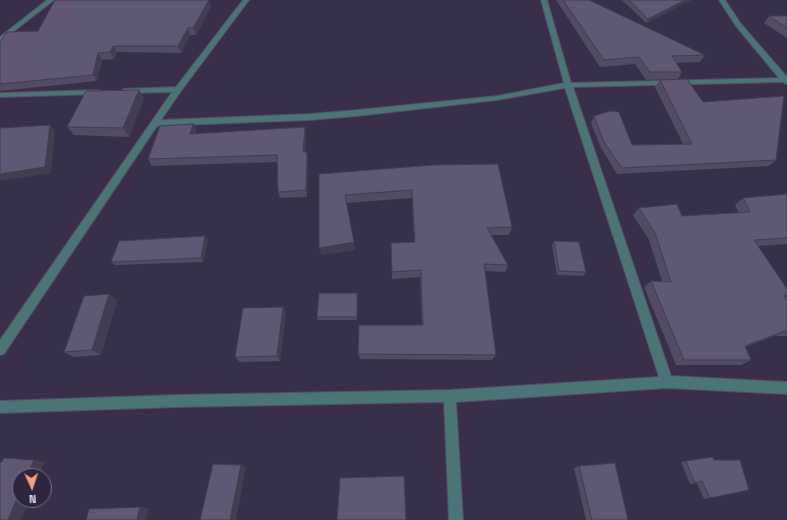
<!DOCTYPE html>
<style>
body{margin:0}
#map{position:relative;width:787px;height:520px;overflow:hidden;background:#3a2f4a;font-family:"Space Grotesk",sans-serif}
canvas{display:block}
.north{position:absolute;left:12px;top:468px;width:40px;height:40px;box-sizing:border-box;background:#30253f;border:1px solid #786f86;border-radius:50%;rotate:177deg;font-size:11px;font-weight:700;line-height:16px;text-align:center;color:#e5dff0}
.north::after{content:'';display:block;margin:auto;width:14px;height:18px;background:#f2a080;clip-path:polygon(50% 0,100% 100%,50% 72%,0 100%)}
</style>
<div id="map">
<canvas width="787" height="520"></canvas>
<div class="north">N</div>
</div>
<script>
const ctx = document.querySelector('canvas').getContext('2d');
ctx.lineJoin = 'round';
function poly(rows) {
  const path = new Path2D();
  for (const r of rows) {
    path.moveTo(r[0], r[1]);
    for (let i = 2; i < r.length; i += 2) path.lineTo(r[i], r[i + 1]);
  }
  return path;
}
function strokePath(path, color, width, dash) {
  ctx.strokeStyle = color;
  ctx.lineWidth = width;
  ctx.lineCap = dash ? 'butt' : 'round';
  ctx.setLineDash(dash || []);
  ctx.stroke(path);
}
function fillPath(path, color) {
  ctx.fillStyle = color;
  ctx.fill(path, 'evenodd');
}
const minor = poly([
 [47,0,54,0,0,42,0,37,47,0],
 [243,0,249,0,181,91,161,120,310,114,357,110,497,96,564,83,541,0,547,0,571,83,779,78,736,26,719,0,725,0,741,24,787,77,787,84,783,82,573,87,671,376,787,382,787,394,667,388,456,402,463,520,449,520,444,402,177,407,0,413,0,401,177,395,450,390,659,377,565,88,497,100,357,116,310,120,157,126,4,354,0,355,0,340,172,92,126,93,123,93,123,89,176,87,243,0],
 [98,90,102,92,101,94,0,97,0,93,98,90]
]);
strokePath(minor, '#554b65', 2);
fillPath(minor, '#4b7475');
fillPath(poly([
 [556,0,589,0,705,55,700,62,676,63,682,72,678,79,646,80,635,64,600,67],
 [622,0,691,0,646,23],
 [211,6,196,35,190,35,181,53,117,52,114,59,102,60,97,81,0,91,0,42,38,31],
 [769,16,787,16,787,38,764,23],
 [660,80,703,102,776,160,769,166,617,174,601,148,591,123,594,116,632,145,683,144,655,87],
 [144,98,129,137,74,135,67,127],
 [193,124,196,131,195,134,305,127,306,134,305,152,308,158,307,197,280,198,278,192,277,162,152,166,148,159],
 [433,165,512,227,509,235,491,235,508,265,505,272,485,271,496,355,492,360,360,359,358,354,422,325,420,277,392,279,391,243,414,242,412,198,346,203,355,250,321,255,319,174],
 [787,194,787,244,758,246,787,289,787,336,774,336,746,347,751,360,741,365,676,365,644,287,651,281,662,281,649,240,633,215,639,208,682,216,739,213,735,205,743,198],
 [205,236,208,240,203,262,115,265,111,262],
 [554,241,586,272,583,276,557,275,552,245],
 [357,293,358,296,357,320,318,320,317,317],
 [109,294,117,300,101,355,74,357,64,352],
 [283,307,286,313,280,361,240,362,235,357],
 [713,457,710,498,704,499,697,483,690,484,681,462],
 [579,466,628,520,586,520,574,468]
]), '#534a63');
fillPath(poly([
 [209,0,211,6,196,35,193,28],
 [685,0,691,0,646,23,648,19],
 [188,28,190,35,181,53,178,46],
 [113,46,117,52,114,59,110,52],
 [98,53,102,60,97,81,93,75],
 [139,90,144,98,129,137,123,128],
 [193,124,196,131,194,141,190,134],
 [50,125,55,131,51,173,0,181,0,174],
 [305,127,306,134,304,159,303,152],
 [307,152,308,158,307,197,306,190],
 [205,236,208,240,203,262,201,258],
 [354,242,355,250,321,255,319,248],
 [357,293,358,296,357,320],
 [109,294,117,300,101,355,92,350],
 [283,307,286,313,280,361,277,356],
 [785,331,774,336,736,350,745,346],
 [34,460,45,462,39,476,27,476],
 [241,465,246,467,236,520,230,520],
 [20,491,20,500,29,500,21,520,8,520],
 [140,507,149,508,146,520,137,520]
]), '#443c50');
const building = poly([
 [55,0,209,0,193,28,188,28,178,46,113,46,110,52,98,53,93,75,0,84,0,42,7,32,38,31,55,0],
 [563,0,589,0,705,55,672,56,682,72,650,72,639,57,604,60,563,0],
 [629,0,685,0,648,19,629,0],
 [769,16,787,16,787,28,769,16],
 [687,79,703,102,784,96,776,160,622,168,604,142,594,116,610,111,619,112,632,145,692,144,660,80,687,79],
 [139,90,123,128,67,127,86,91,139,90],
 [193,124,190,134,305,127,303,152,307,152,306,190,278,192,277,155,148,159,160,126,193,124],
 [50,125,45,167,0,174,0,128,50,125],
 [498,164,512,227,487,228,508,265,484,264,496,355,358,354,359,325,423,325,421,270,392,272,391,243,415,242,412,190,345,195,354,242,319,248,319,174,433,165,498,164],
 [787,194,787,238,754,240,787,289,787,296,784,295,787,301,787,331,785,331,745,346,751,360,684,360,651,281,671,282,655,233,639,208,677,204,682,216,750,212,743,198,787,194],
 [205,236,201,258,111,262,119,241,205,236],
 [554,241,579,242,586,272,559,271,554,241],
 [319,293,357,293,357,317,317,317,319,293],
 [109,294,92,350,64,352,84,296,109,294],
 [283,307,277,356,235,357,243,308,283,307],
 [713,457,714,460,740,460,749,490,710,498,702,481,695,483,686,461,713,457],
 [4,458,34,460,27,476,20,476,20,491,8,520,0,520,0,462,2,462,4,458],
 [615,463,628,520,592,520,579,466,615,463],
 [213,464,241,465,230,520,200,520,213,464],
 [404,476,406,520,337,520,340,478,404,476],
 [140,507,137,520,86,520,89,509,140,507]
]);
fillPath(building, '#615673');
strokePath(building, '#443c50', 1);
</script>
